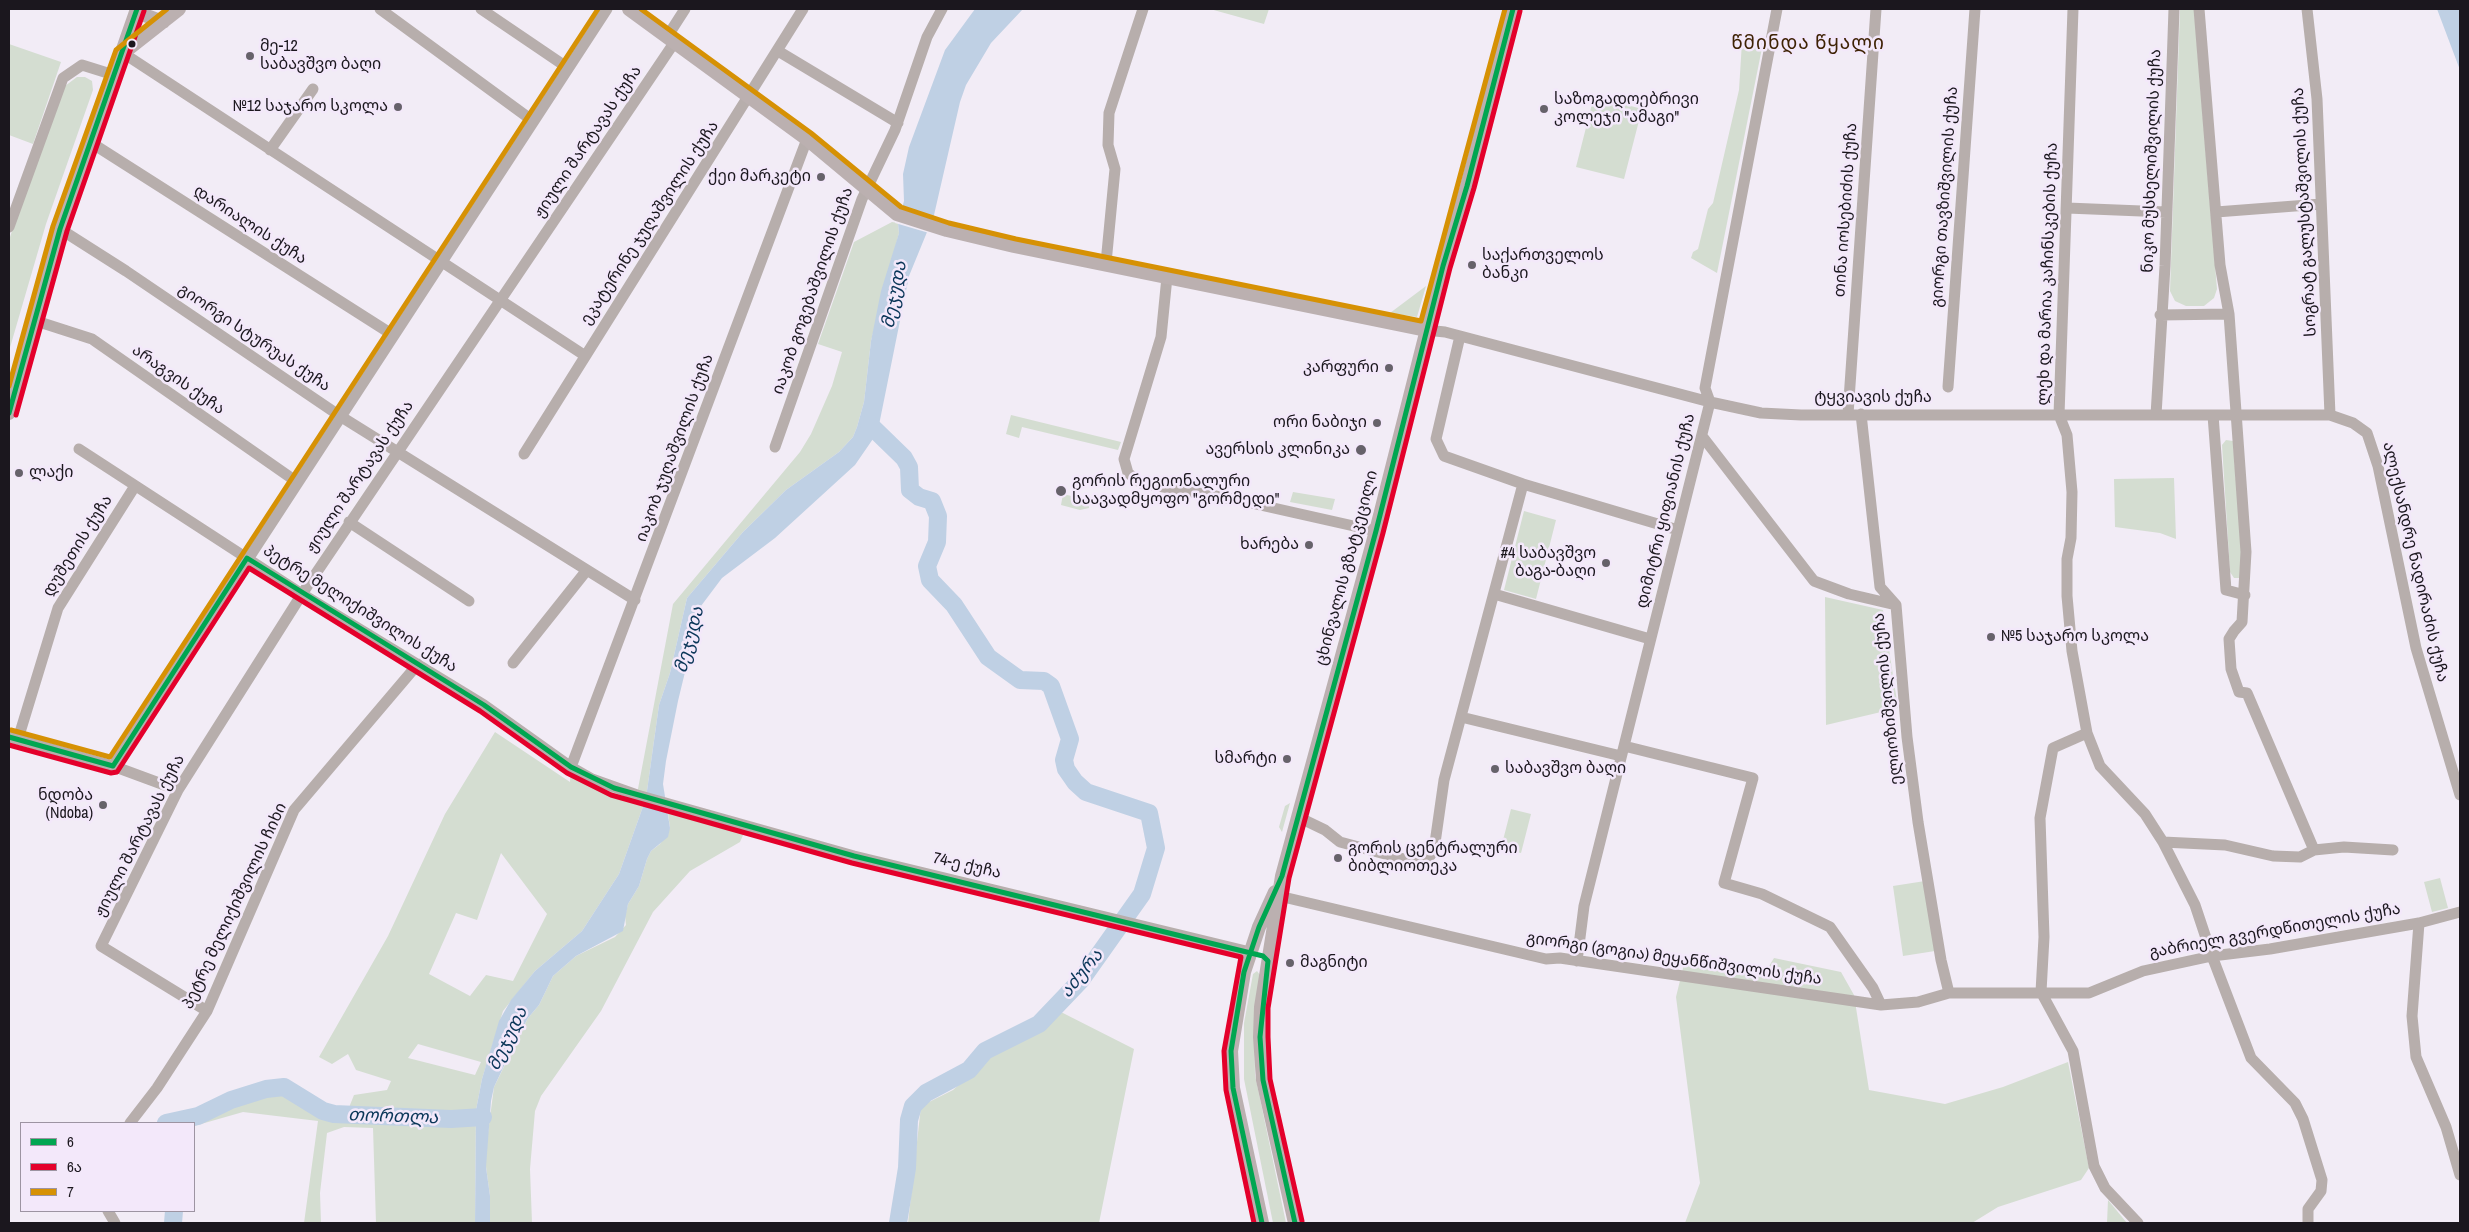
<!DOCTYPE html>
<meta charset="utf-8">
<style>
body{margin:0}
#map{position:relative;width:2469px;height:1232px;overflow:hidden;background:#f2ecf6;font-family:"Archivo Narrow","Noto Sans Georgian",sans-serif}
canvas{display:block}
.frame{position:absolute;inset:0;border:10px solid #1b171e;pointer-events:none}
.legend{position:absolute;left:20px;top:1122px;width:175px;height:90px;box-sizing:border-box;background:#f3e8fa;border:1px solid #9d94a2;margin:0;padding:6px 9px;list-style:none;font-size:15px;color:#1b171e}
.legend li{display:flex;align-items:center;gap:10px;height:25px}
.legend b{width:25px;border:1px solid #9d94a2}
</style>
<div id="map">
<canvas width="2469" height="1232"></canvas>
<div class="frame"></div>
<ul class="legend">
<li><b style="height:6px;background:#00a651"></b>6</li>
<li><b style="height:6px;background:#e4002b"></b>6ა</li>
<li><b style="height:6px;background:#d69104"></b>7</li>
</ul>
</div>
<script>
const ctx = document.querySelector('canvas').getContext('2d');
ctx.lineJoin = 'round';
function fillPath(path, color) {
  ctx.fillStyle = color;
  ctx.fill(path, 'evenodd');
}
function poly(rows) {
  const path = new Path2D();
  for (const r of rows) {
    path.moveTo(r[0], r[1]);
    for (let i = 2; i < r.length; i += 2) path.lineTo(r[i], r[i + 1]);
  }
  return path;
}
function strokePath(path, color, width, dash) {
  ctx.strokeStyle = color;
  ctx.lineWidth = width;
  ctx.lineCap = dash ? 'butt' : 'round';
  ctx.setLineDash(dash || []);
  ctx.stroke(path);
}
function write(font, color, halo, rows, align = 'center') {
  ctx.font = font + ' "Archivo Narrow","Noto Sans Georgian",sans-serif';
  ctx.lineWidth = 5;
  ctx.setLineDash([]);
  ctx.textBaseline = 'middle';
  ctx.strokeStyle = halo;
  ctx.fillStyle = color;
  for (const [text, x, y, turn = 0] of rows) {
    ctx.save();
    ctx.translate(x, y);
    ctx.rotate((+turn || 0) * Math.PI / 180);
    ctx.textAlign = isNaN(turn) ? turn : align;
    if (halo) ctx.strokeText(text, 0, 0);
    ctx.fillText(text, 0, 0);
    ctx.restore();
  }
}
fillPath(poly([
 [1210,9,1269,9,1264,24],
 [2180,9,2194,9,2217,289,2214,298,2204,306,2186,306,2175,301,2170,291],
 [1742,42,1763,43,1717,273,1691,258,1693,252,1698,249,1708,209,1713,203,1739,90],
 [9,44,61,62,33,144,9,135],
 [77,77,85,77,92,81,93,90,46,224,9,351,9,240,34,164,65,86],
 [1594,96,1642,109,1624,179,1576,167],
 [892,222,898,223,899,233,871,341,864,402,857,427,853,437,839,452,786,490,743,532,687,598,670,673,659,705,646,798,619,874,582,931,535,971,503,1011,482,1079,476,1110,475,1223,376,1223,373,1128,344,1127,327,1133,320,1193,321,1223,304,1223,318,1121,243,1112,194,1126,194,1123,166,1123,198,1116,221,1104,273,1088,284,1087,297,1095,299,1093,338,1111,348,1110,354,1095,387,1090,391,1081,356,1070,348,1054,332,1064,319,1057,388,936,445,814,495,732,570,782,571,767,637,794,673,604,800,452,811,434,832,386,842,352,818,344,854,242],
 [501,853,547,914,513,981,486,975,470,996,429,974,456,913,477,920],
 [418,1044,481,1062,475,1075,408,1058],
 [1426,286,1417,317,1390,313],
 [1011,415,1121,442,1118,450,1022,427,1019,438,1006,434],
 [2226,440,2233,441,2243,572,2239,578,2234,578,2230,572,2222,445],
 [2174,478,2176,539,2160,533,2115,527,2114,479],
 [1293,492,1335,499,1332,510,1290,502],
 [1063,494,1088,500,1089,508,1080,510,1061,505],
 [1524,511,1556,520,1536,599,1504,590],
 [1825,597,1883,610,1898,708,1826,725],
 [1290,803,1282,832,1279,827,1285,806],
 [1511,809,1531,814,1521,853,1501,848],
 [668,813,744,833,740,842,690,871,653,912,601,1011,541,1096,535,1111,530,1169,532,1223,490,1223,490,1196,486,1167,486,1148,494,1087,528,1018,539,1005,553,976,576,956,615,937,626,925,625,916,628,904,639,886,647,859,651,851,660,844,670,828],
 [2440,878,2448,908,2432,912,2424,882],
 [1925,881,1935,951,1903,956,1893,886],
 [1774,958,1841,972,1854,995,1869,1090,1945,1104,2003,1087,2068,1062,2089,1168,2081,1180,1998,1207,1972,1223,1685,1223,1700,1183,1676,997,1685,960,1763,976],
 [1257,971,1260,975,1254,1024,1255,1075,1286,1223,1273,1223,1244,1079,1244,1023,1253,974],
 [1057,1010,1134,1049,1099,1223,908,1223,921,1106,953,1090,990,1057,1041,1029],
 [2108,1200,2127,1223,2107,1223]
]), '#d4ddd1');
fillPath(poly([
 [975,9,1023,9,991,43,966,85,960,102,934,215,909,276,879,425,875,436,855,465,775,538,722,578,701,606,678,701,666,761,663,784,670,828,668,837,651,851,647,859,639,886,628,904,623,931,576,956,553,976,539,1005,528,1018,513,1047,494,1087,491,1101,486,1167,490,1196,490,1223,475,1223,476,1110,482,1079,499,1021,511,1000,535,971,582,931,619,874,646,798,659,705,670,673,687,598,743,532,786,490,839,452,853,437,857,427,864,402,871,341,881,291,899,233,898,223,904,201,903,174,909,147,945,50],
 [2437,9,2460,9,2460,70]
]), '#bfd0e4');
fillPath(poly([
 [900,207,935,218,929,233,895,223]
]), '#f2ecf6');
strokePath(poly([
 [869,424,904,458,909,467,910,490,919,497,932,501,938,516,937,542,927,566,930,580,954,605,988,657,1020,680,1044,681,1051,686,1070,739,1064,760,1066,769,1075,782,1086,792,1149,813,1156,848,1142,894,1081,980,1039,1024,985,1051,969,1070,926,1093,913,1106,909,1120,907,1168,898,1223],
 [166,1123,198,1116,231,1100,266,1089,284,1087,323,1111,334,1114,451,1119,483,1117],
 [173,1223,174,1211]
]), '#bfd0e4', 18);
strokePath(poly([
 [380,9,533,121],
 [481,9,568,68],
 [2073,9,2059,415,2067,435,2072,492,2071,538,2067,559,2067,596,2072,651,2087,733,2100,766,2145,814,2163,842,2195,905,2212,956,2251,1058,2295,1103,2303,1119,2322,1180,2321,1191,2308,1209,2308,1223],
 [2199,9,2220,265,2229,314,2246,552,2242,622,2234,631,2229,639,2231,669,2239,692,2247,693,2314,850],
 [2307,9,2317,99,2330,415],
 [667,37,685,9],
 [778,51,898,123],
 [123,53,584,355],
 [90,142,393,335],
 [270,150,313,89],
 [2067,208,2166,212],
 [2216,212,2321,204],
 [9,227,63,78,82,65,114,75],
 [60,229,126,271,340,416,635,600],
 [1106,263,1115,169,1108,145,1109,113,1143,9],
 [1167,277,1161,337,1124,459,1128,473,1141,483,1238,500,1376,531],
 [2160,315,2229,314],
 [33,320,92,339,297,482],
 [1426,330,1445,332,1710,402,1761,413,1801,415,2330,415,2353,423,2367,433,2378,466,2416,648,2460,795],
 [1460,336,1436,439,1444,456,1523,484,1678,530],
 [1948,387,1975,9],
 [1848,414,1876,9],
 [1861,414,1880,587,1896,605],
 [2156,415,2165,266,2174,9],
 [2213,415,2226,590,2245,595],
 [1702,436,1814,581,1849,594,1896,605],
 [775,447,862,199,895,130,927,37,942,9],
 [79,449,302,594,484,705,571,767,592,779,637,795,854,856,1250,952],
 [524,454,803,9],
 [349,522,469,601],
 [1494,594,1650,639],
 [1896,605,1907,737,1918,822,1941,960,1949,993],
 [513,663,587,570],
 [1461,717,1621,756],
 [2087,733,2053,748,2040,818,2044,937,2041,992,2073,1051,2094,1166,2105,1188,2138,1223],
 [9,737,113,766,178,790],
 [18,739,58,608,135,486],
 [1624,746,1753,778,1724,883,1762,894,1830,927,1873,988,1881,1005],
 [113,766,607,9],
 [571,767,807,139],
 [1298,817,1325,830,1340,842,1415,862,1426,862,1434,850,1444,780,1523,484],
 [2163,842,2225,845,2273,856,2300,857,2314,850,2344,847,2393,850],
 [1279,896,1546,959,1560,958,1881,1005,1918,1002,1949,993,2089,993,2143,971,2212,956,2270,949,2419,923,2460,912],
 [2419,923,2412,1016,2416,1057,2446,1127,2460,1175],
 [1577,961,1584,906,1710,402,1705,388,1777,9],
 [207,1011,101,946,178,790,302,594,674,43],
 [130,1123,157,1088,207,1011,294,810,418,664],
 [108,1211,115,1223]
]), '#b7aeac', 11);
strokePath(poly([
 [140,9,147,16,163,22],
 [629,9,807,139,897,214,947,230,1014,246,1426,330],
 [123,53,179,9],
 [9,413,60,229,137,9],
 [1262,1223,1233,1088,1231,1051,1244,972,1259,927,1275,892],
 [1295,1223,1263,1080,1260,1037,1261,1007,1282,876,1376,531,1443,266,1467,186,1513,9]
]), '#bbb0b0', 14);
strokePath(poly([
 [9,413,60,229,137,9],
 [9,737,113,766,247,558,484,705,571,767,614,788,854,856,1263,956,1268,961,1260,1037,1263,1080,1295,1223],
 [1262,1223,1233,1088,1231,1051,1244,972,1259,927,1282,876,1376,531,1443,266,1467,186,1513,9]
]), '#00a651', 5);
strokePath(poly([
 [16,415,67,231,144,11],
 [9,745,111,773,117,772,249,568,480,711,567,773,611,795,852,863,1241,957,1224,1051,1226,1090,1254,1223],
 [1302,1221,1270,1079,1268,1037,1268,1008,1289,878,1383,533,1450,268,1474,188,1520,11]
]), '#e4002b', 5);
strokePath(poly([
 [641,9,811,133,901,207,949,223,1016,239,1421,321,1505,9],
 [9,386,53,226,116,50,167,9],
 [11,730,110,757,598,9]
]), '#d69104', 5);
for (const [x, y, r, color] of [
 [132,44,4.5,"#1b171e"],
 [250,56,5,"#66626a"],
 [398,107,5,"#66626a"],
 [1544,109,5,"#66626a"],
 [821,177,5,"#66626a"],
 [1472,265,5,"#66626a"],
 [1389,368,5,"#66626a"],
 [1377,423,5,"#66626a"],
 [1361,450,6,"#66626a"],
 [19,473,5,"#66626a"],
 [1061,491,6,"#66626a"],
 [1309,545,5,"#66626a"],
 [1606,563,5,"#66626a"],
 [1991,637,5,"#66626a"],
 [1287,759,5,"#66626a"],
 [1495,769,5,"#66626a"],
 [103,805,5,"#66626a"],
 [1338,858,5,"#66626a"],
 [1290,963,5,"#66626a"]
]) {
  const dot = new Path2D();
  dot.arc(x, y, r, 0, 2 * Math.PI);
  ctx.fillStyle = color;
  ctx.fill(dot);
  strokePath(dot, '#f3e8fa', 2);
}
write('16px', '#1b171e', '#f3e8fa', [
 ["მე-12",260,47],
 ["საბავშვო ბაღი",260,65],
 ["საზოგადოებრივი",1554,100],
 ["კოლეჯი \"ამაგი\"",1554,118],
 ["№12 საჯარო სკოლა",388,107,"right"],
 ["ქეი მარკეტი",811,177,"right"],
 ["საქართველოს",1482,256],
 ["ბანკი",1482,274],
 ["კარფური",1379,368,"right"],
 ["ორი ნაბიჯი",1367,423,"right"],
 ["ავერსის კლინიკა",1350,450,"right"],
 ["ლაქი",29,473],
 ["გორის რეგიონალური",1072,482],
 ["საავადმყოფო \"გორმედი\"",1072,500],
 ["ხარება",1299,545,"right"],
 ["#4 საბავშვო",1596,554,"right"],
 ["ბაგა-ბაღი",1596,572,"right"],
 ["№5 საჯარო სკოლა",2001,637],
 ["სმარტი",1277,759,"right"],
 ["საბავშვო ბაღი",1505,769],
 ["ნდობა",93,796,"right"],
 ["(Ndoba)",93,814,"right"],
 ["გორის ცენტრალური",1348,849],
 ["ბიბლიოთეკა",1348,867],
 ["მაგნიტი",1300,963]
], 'left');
write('16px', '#1b171e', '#f3e8fa', [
 ["ჟიული შარტავას ქუჩა",588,142,-56],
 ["ნიკო მუსხელიშვილის ქუჩა",2152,161,-88],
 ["გიორგი თავზიშვილის ქუჩა",1945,197,-86],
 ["თინა იოსებიძის ქუჩა",1846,210,-86],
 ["სოგრატ გალუსტაშვილის ქუჩა",2305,212,-93],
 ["ეკატერინე ჯუღაშვილის ქუჩა",650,223,-57],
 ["დარიალის ქუჩა",250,225,33],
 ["ლეხ და მარია კაჩინსკების ქუჩა",2048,274,-88],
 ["იაკობ გოგებაშვილის ქუჩა",813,291,-71],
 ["გიორგი სტურუას ქუჩა",254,338,34],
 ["არაგვის ქუჩა",178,380,35],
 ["ტყვიავის ქუჩა",1873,398],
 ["იაკობ ჯუღაშვილის ქუჩა",675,448,-70],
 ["ჟიული შარტავას ქუჩა",360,477,-56],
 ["დიმიტრი ყიფიანის ქუჩა",1666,511,-76],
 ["დუშეთის ქუჩა",78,546,-58],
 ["ალექსანდრე ნადირაძის ქუჩა",2415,562,77],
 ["ცხინვალის გზატკეცილი",1347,568,-75],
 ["პეტრე მელიქიშვილის ქუჩა",360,609,32],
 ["ელიოზიშვილის ქუჩა",1888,699,-96],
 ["ჟიული შარტავას ქუჩა",140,836,-63],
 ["74-ე ქუჩა",967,866,13],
 ["პეტრე მელიქიშვილის ჩიხი",235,906,-65],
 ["გაბრიელ გვერდწითელის ქუჩა",2275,931,-10],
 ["გიორგი (გოგია) მეყანწიშვილის ქუჩა",1674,959,8]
]);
write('italic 18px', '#0a3658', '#f3e8fa', [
 ["მეჯუდა",895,295,-79],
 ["მეჯუდა",690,640,-75],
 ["აძურა",1082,974,-51],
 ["მეჯუდა",508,1039,-64],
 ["თორთლა",393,1117,2]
]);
ctx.letterSpacing = '1px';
write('19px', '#3e2204', '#f3e8fa', [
 ["წმინდა წყალი",1808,44]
]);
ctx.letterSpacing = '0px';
</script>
